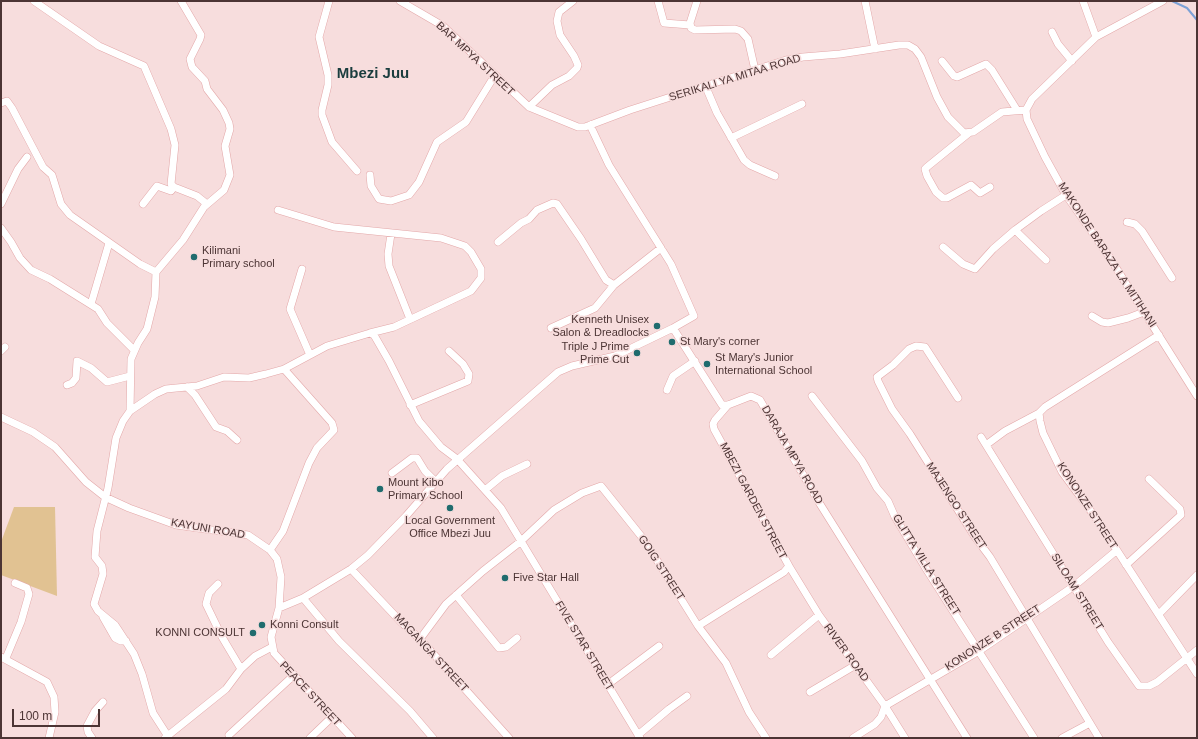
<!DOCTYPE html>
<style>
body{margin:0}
#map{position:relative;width:1198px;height:739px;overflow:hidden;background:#f7dddd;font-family:Helvetica,sans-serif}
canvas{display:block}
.frame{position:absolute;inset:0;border:2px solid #4c3434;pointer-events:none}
.scale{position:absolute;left:12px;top:709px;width:88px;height:18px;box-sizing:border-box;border:2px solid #4c3434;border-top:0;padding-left:5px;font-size:12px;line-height:14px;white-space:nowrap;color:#4c3434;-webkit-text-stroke:3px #f7dddd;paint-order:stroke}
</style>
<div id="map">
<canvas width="1198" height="739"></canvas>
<div class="frame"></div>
<div class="scale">100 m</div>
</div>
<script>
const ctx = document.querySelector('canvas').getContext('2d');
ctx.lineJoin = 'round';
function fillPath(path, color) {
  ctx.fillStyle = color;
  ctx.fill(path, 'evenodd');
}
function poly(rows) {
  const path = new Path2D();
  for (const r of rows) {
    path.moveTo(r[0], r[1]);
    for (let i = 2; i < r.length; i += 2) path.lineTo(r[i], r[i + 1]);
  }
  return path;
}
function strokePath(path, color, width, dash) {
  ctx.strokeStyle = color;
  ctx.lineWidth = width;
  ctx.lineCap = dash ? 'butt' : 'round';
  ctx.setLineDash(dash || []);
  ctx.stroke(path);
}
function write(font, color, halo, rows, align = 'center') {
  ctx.font = font + ' Helvetica,sans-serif';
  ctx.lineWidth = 3;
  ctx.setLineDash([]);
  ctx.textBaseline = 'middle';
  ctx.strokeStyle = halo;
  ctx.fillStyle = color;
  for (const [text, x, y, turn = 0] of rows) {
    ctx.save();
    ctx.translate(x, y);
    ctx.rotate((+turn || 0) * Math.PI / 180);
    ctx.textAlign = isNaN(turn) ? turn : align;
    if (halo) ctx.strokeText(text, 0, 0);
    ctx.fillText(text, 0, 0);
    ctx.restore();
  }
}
fillPath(poly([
 [14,507,55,507,57,596,1,575,1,542]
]), '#e1c292');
strokePath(poly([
 [1172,1,1187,8,1197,20]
]), '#7ca1d6', 2);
const minor = poly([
 [34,1,99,46,144,66,171,129,175,145,171,184,174,187,197,196,207,204],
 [329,1,319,37,328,75,328,85,322,110,322,115,332,142,357,171],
 [400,1,443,26,529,107,578,127,585,127,630,110,786,60,803,57,840,54,899,45,908,45,915,49,921,57,937,97,948,117,964,133,973,132,1002,112,1026,110],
 [658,1,664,23,690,25],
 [697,1,690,23,691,28,695,30,735,29,741,31,748,39,755,70],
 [865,1,875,49],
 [1083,1,1096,37],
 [1052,32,1058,44,1072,61],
 [942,61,954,76,957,77,986,64,992,70,1017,110],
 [705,85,717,113,744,160,750,165,775,176],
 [1,103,7,101,12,108,43,167,52,175,61,204,70,215,140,264,156,272],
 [529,107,552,85,569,76,577,68,578,65,574,56,560,35,557,21,559,12,573,1],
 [1026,110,1027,119,1045,157,1066,195,1108,255,1197,396],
 [1026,110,1032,99,1096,37,1163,1],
 [590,125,609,165,671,264,694,316,673,328],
 [969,133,927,167,925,169,927,176,936,192,943,198,947,198,971,185,980,193,990,187],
 [731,138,802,104],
 [370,175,371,186,379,199,391,201,409,195,419,182,437,142,466,122,495,75],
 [1,204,18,169,27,157],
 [143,204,157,186,171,191,174,187],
 [278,210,334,227,441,238,465,246,471,252,481,269,481,278,471,291,394,327,370,333],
 [1127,222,1135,224,1142,231,1172,278],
 [1,228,11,242,20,258,31,270,50,279,98,309,107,323,134,350],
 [1015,230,1046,260],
 [391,234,388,254,389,266,410,319],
 [498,242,521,223,529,219,537,210,553,203,557,204,581,239,606,280,614,285],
 [943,247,963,264,975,269,993,249,1015,230,1041,211,1066,195],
 [302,269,290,309,310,355],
 [91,304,109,243],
 [1092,316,1102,322,1108,323,1128,318,1144,312],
 [551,328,595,308,614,285,661,248],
 [1159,335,1045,407,1039,413,1040,421,1043,433,1062,472,1096,518,1197,674],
 [1,351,5,347],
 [67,385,72,383,76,378,77,361,91,368,107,382,130,376],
 [187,387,195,395,216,427,227,431,237,440],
 [667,390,673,376,695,361],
 [812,396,862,461,877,488,888,501,895,517,925,567,1034,738],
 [958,398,925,347,916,346,909,349,893,365,877,377,878,381,892,409,910,434,975,537,990,557,1099,738],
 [410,405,468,381,469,374,463,364,449,351],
 [130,411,155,394,166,389,197,386,224,377,249,378,266,374,284,369,327,346,370,333,374,335,389,361,419,421,441,447,457,459,501,508,640,738],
 [1,417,33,432,55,447,86,482,105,497,129,508,176,525,248,535,270,550,277,559,281,577,279,608,271,637,274,653,352,738],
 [981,437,1108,642,1139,686,1149,686,1157,682,1197,650],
 [986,445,1005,431,1039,413],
 [392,473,412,458,417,458,425,471,435,481],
 [485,490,502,476,527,464],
 [270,550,283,531,309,463,317,448,334,430,332,423,284,369],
 [1126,565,1181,515,1180,509,1149,479],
 [789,566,819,615,885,706,905,738],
 [351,569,401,622,420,639,509,738],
 [218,584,209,593,206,604,222,637,241,669],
 [456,595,499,648,506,647,517,638],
 [303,598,339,641,410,711,433,738],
 [279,608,303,598,351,569,368,555,406,516,447,469,558,372,572,366,615,356,673,328,722,405,728,405,751,396,760,400,820,504,967,738],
 [1159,614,1197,575],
 [103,617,115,638,121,641,126,641],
 [698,626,784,572,789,566,714,429,713,424,715,420,728,405],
 [420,639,446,604,483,571,520,542,554,510,582,493,601,486,645,541,698,626,726,663,749,712,766,738],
 [771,655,819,615],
 [1,657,47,682,54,697,55,712,49,738],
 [6,658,21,622,29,594,27,588,15,583],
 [607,685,659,646],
 [810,692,854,666],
 [229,735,293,676],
 [638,735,669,709,687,696],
 [92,738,88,732,87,726,95,711,103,702],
 [165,738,226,689,241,669,255,656,272,647],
 [169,738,153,713,142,674,134,654,115,625,98,611,94,604,103,574,102,566,95,557,97,531,108,488,116,438,123,421,130,411,131,359,138,343,147,329,155,297,156,272,183,240,204,207,224,190,230,175,225,146,230,129,229,123,223,110,207,89,205,81,192,67,190,59,200,39,201,35,181,1],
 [310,738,332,717],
 [853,738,875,724,881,717,885,706,979,651,1074,586,1116,551],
 [1062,738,1090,723]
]);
strokePath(minor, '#e3a7a8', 8);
strokePath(minor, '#fff', 7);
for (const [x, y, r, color] of [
 [194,257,4,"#206c6e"],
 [657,326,4,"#206c6e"],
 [672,342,4,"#206c6e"],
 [637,353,4,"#206c6e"],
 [707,364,4,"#206c6e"],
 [380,489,4,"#206c6e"],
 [450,508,4,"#206c6e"],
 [505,578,4,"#206c6e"],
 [262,625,4,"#206c6e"],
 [253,633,4,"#206c6e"]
]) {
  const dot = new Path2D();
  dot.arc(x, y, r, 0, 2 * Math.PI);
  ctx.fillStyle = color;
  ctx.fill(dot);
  strokePath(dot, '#f7dddd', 1.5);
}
write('11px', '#4c3434', '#f7dddd', [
 ["BAR MPYA STREET",475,59,43],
 ["SERIKALI YA MITAA ROAD",735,78,-17],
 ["MAKONDE BARAZA LA MITIHANI",1107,255,57],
 ["DARAJA MPYA ROAD",792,455,60],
 ["MBEZI GARDEN STREET",753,501,62],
 ["MAJENGO STREET",956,506,57],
 ["KONONZE STREET",1087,506,57],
 ["KAYUNI ROAD",208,529,10],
 ["GLITTA VILLA STREET",926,565,58],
 ["GOIG STREET",661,568,57],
 ["SILOAM STREET",1077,592,58],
 ["KONONZE B STREET",993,638,-33],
 ["FIVE STAR STREET",584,646,59],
 ["MAGANGA STREET",431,653,47],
 ["RIVER ROAD",846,653,54],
 ["PEACE STREET",310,694,47]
]);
write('11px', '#4c3434', '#f7dddd', [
 ["Kilimani",202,251],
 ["Primary school",202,264],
 ["Kenneth Unisex",649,320,"right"],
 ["Salon & Dreadlocks",649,333,"right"],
 ["St Mary's corner",680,342],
 ["Triple J Prime",629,347,"right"],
 ["Prime Cut",629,360,"right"],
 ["St Mary's Junior",715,358],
 ["International School",715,371],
 ["Mount Kibo",388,483],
 ["Primary School",388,496],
 ["Local Government",450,521,"center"],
 ["Office Mbezi Juu",450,534,"center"],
 ["Five Star Hall",513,578],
 ["Konni Consult",270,625],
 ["KONNI CONSULT",245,633,"right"]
], 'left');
write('bold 15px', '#1a3d3e', '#f7dddd', [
 ["Mbezi Juu",373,74]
]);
</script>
